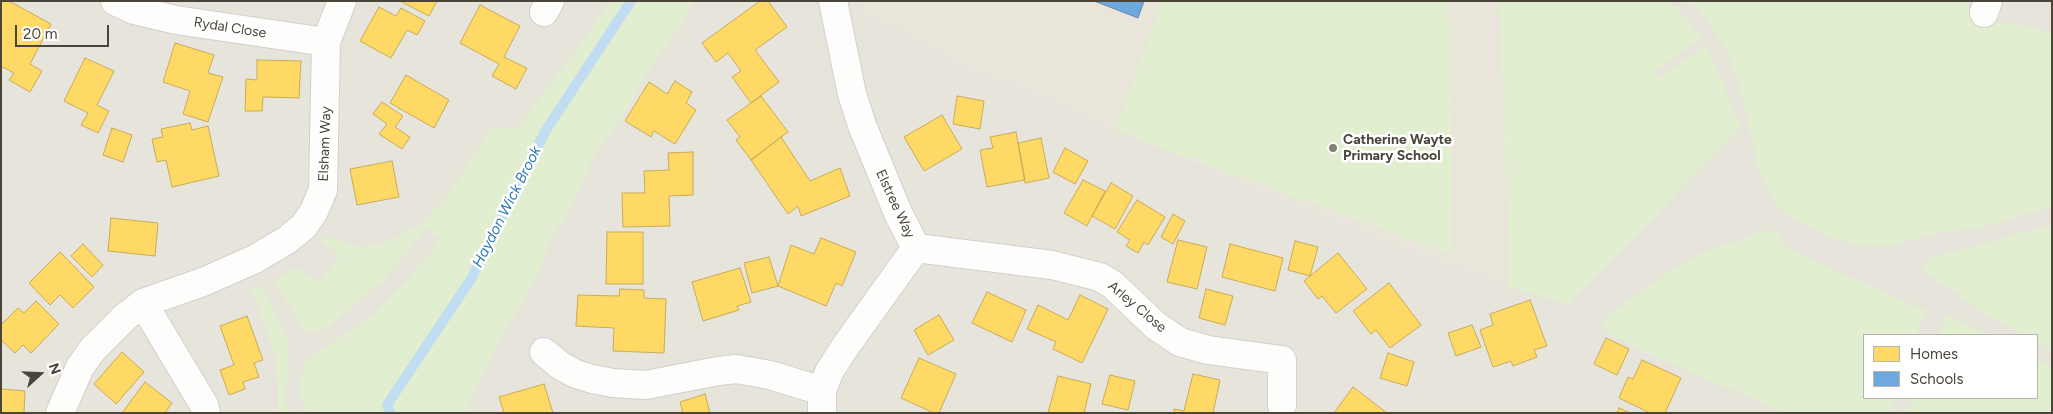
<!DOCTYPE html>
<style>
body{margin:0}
#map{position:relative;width:2053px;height:414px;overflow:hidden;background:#f4f2ee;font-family:Figtree,sans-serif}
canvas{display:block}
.frame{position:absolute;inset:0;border:2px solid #4b4439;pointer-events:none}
.legend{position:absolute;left:1863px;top:334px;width:175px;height:65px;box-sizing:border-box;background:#fff;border:1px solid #b7b4b0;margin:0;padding:6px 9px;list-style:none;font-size:15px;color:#4b4439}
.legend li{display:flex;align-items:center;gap:10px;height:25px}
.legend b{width:25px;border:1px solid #b7b4b0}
.north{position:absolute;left:15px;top:349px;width:50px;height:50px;-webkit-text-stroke:4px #fff;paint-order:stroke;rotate:70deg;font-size:14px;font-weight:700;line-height:20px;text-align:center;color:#4b4439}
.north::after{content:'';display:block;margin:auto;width:18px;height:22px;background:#4b4439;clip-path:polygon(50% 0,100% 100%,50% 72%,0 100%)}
.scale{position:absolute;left:15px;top:25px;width:94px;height:22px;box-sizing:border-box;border:2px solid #4b4439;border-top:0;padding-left:6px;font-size:15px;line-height:18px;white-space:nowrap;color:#4b4439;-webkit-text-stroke:4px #fff;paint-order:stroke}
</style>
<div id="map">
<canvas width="2053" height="414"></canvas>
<div class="frame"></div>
<ul class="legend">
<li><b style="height:14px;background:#ffd966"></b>Homes</li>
<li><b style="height:14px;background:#6fa8dc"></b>Schools</li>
</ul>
<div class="north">N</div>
<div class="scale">20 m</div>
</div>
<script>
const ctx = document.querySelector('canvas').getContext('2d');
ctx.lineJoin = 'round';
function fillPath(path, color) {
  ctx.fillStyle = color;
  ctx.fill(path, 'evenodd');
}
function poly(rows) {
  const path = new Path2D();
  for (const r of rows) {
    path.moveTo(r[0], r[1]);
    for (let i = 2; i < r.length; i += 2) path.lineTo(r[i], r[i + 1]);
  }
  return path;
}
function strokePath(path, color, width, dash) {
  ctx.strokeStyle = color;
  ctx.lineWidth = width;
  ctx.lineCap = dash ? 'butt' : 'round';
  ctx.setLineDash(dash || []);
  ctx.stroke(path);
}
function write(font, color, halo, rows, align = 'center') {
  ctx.font = font + ' Figtree,sans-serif';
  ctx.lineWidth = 5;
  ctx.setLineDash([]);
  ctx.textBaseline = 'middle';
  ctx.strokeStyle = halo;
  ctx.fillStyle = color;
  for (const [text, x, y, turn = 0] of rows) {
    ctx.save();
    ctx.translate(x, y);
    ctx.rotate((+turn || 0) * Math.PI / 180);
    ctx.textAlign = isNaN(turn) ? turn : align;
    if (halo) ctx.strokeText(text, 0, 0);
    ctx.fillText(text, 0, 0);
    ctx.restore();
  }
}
fillPath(poly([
 [1,1,863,1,866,16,899,28,969,69,1005,80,1218,172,1416,252,1470,270,1507,287,1510,273,1499,1,2052,1,2052,413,1,413],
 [1864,335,2037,335,2037,398,1864,398]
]), '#e7e4dc');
fillPath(poly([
 [863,1,1499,1,1510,273,1507,287,1470,270,1416,252,1218,172,1005,80,969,69,899,28,866,16]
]), '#eae5da');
fillPath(poly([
 [610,1,693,1,684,21,646,74,625,113,594,156,572,205,550,242,536,277,493,354,466,413,308,413,300,395,299,384,305,363,311,356,360,325,377,311,406,282,441,239,427,227,399,263,381,282,330,326,321,331,312,332,305,330,299,323,274,279,297,267,317,283,340,257,321,241,326,236,344,243,361,247,390,241,418,226,445,199,493,126,516,129,588,34],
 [1162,1,1449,1,1453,255,1115,131],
 [1499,1,1669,1,1693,26,1701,38,1656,71,1661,77,1707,44,1741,128,1569,304,1507,287,1510,273],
 [1690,1,1964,1,1974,17,1990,25,2002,22,2029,26,2052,33,2052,207,1980,228,1939,233,1889,246,1856,245,1828,236,1799,222,1781,210,1765,186,1757,163,1740,87,1729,57,1712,26],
 [2052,225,2052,349,2037,342,2037,335,2024,335,1982,312,1926,273,1925,263,1932,257],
 [1766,230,1782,235,1783,247,1927,311,1916,335,1864,335,1864,398,1896,398,1889,413,1785,413,1651,355,1605,332,1601,324,1608,315,1671,270,1701,253],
 [262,285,287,335,289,359,285,402,290,413,278,413,278,381,275,356,252,289],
 [1946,316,1956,318,1989,335,1938,335],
 [2037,360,2052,366,2052,413,1908,413,1913,398,2037,398]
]), '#e1eecf');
const homes = poly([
 [1,1,9,1,51,24,30,64,42,71,30,92,9,80,14,73,1,66,1,1],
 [400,1,437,1,429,16,400,1],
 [760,1,768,1,787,27,755,50,779,82,751,103,732,77,741,71,728,53,716,62,702,43,760,1],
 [480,5,520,26,504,57,527,68,516,89,492,76,499,64,460,43,480,5],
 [379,7,396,16,401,8,425,21,417,35,407,30,391,58,360,41,379,7],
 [175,43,214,55,208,73,223,77,208,122,183,114,190,91,163,82,175,43],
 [85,58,114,71,97,105,109,111,98,133,81,125,88,113,64,101,85,58],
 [257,60,301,61,299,98,263,97,262,111,245,111,246,79,257,80,257,60],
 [406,75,449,100,434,128,390,103,406,75],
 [675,81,692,92,686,103,696,110,675,144,654,131,651,137,625,121,649,82,667,94,675,81],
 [761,96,788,132,751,160,736,140,740,137,727,120,761,96],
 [957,96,984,101,980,129,953,124,957,96],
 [382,102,403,116,395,127,410,137,402,149,379,134,387,124,373,114,382,102],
 [942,115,962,149,924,171,904,137,942,115],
 [190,123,192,130,208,126,219,176,172,187,166,160,157,162,152,139,163,137,161,129,190,123],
 [112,128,132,135,123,162,103,155,112,128],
 [1016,132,1025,180,987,187,980,150,993,148,990,137,1016,132],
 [781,137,810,181,840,168,850,196,801,216,798,206,788,214,751,160,781,137],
 [1041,138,1049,178,1025,183,1018,143,1041,138],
 [1065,148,1088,161,1075,184,1053,172,1065,148],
 [693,152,693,195,669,196,670,226,623,227,622,193,645,193,644,171,669,170,668,153,693,152],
 [392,161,399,197,357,205,350,169,392,161],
 [1083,180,1105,191,1087,226,1064,213,1083,180],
 [1111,183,1133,196,1115,229,1092,216,1111,183],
 [1137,200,1165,217,1148,245,1144,242,1138,253,1126,246,1130,240,1117,232,1137,200],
 [1173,214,1185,221,1173,244,1161,237,1173,214],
 [111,218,158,223,155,256,108,251,111,218],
 [607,232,643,232,643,284,606,284,607,232],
 [821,238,856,252,842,286,836,283,826,306,778,286,791,245,814,254,821,238],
 [1178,240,1207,247,1197,289,1167,282,1178,240],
 [1295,241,1318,247,1310,276,1288,270,1295,241],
 [83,244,103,265,92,277,71,256,83,244],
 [1230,244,1283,258,1275,291,1222,277,1230,244],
 [60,252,94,287,73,308,60,295,50,305,29,283,60,252],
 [1338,253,1367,289,1336,313,1322,296,1318,299,1304,281,1338,253],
 [769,257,778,286,752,293,744,263,769,257],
 [740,268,751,302,737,306,739,310,703,321,692,282,740,268],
 [1389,283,1421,325,1390,348,1376,330,1371,334,1353,311,1389,283],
 [620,289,644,290,644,298,666,299,664,353,613,351,614,328,576,326,578,295,619,296,620,289],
 [1206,289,1233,296,1225,325,1199,318,1206,289],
 [987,292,1026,310,1012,342,972,323,987,292],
 [1080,295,1108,309,1082,363,1053,349,1056,342,1027,329,1038,305,1068,320,1080,295],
 [1530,300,1547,346,1534,350,1537,357,1513,366,1511,361,1493,367,1480,330,1493,325,1490,314,1530,300],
 [36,301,59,324,31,353,23,345,15,353,1,340,1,325,18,308,24,313,36,301],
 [939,315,954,340,928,355,914,330,939,315],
 [247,316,263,360,254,363,259,377,243,382,245,389,229,395,220,370,234,365,220,326,247,316],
 [1472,325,1481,347,1456,356,1448,333,1472,325],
 [1606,338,1629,349,1617,375,1594,364,1606,338],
 [122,352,144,372,116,404,94,384,122,352],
 [1388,353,1414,362,1407,386,1380,378,1388,353],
 [919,358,956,374,939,413,934,413,901,398,919,358],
 [1642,360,1681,378,1665,413,1650,413,1619,398,1628,377,1633,379,1642,360],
 [1193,374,1220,380,1213,413,1174,413,1174,409,1184,411,1193,374],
 [1110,375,1135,381,1128,410,1102,404,1110,375],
 [1058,376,1091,384,1084,413,1048,413,1058,376],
 [145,382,172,403,165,413,122,413,145,382],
 [544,384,553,413,504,413,499,397,544,384],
 [1353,387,1387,413,1334,413,1353,387],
 [1,389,25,391,24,413,1,413,1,389],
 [705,394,710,413,683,413,680,402,705,394],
 [1619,408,1630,413,1617,413,1619,408]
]);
fillPath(homes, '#ffd966');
strokePath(homes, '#c9ac58', 1);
const schools = poly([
 [1094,1,1144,1,1138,18,1094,1]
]);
fillPath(schools, '#6fa8dc');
strokePath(schools, '#648aab', 1);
strokePath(poly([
 [390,413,387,405,471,279,546,130,631,1]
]), '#c0ddf1', 10);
const minor = poly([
 [115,1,134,10,176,20,326,42],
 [544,12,550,1],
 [1984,13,1988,1],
 [916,248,1052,265,1100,277,1113,285,1156,326,1180,342,1208,350,1282,360,1282,405],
 [143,303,204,405,206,413],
 [544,352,561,366,576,374,592,379,613,383,646,385,718,371,736,369,770,375,822,391],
 [60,413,80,367,93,349,124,318,143,303,203,282,255,259,287,240,304,226,314,211,323,190,326,42,342,1],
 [822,413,822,391,829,372,845,347,916,248,898,213,862,125,852,94,833,1]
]);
strokePath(minor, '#d2d0cb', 30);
strokePath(minor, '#fdfdfc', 28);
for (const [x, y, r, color] of [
 [1333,148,5,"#868178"]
]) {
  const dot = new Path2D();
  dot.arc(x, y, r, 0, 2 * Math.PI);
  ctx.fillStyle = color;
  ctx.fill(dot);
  strokePath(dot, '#fff', 2);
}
write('14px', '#4b4439', '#fff', [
 ["Rydal Close",230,28,9],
 ["Elsham Way",325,144,-88],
 ["Elstree Way",895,204,65],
 ["Arley Close",1137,307,40]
]);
write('bold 14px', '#4b4439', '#fff', [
 ["Catherine Wayte",1343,140],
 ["Primary School",1343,156]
], 'left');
write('italic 15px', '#2e7ab2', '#fff', [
 ["Haydon Wick Brook",507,207,-63]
]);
</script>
